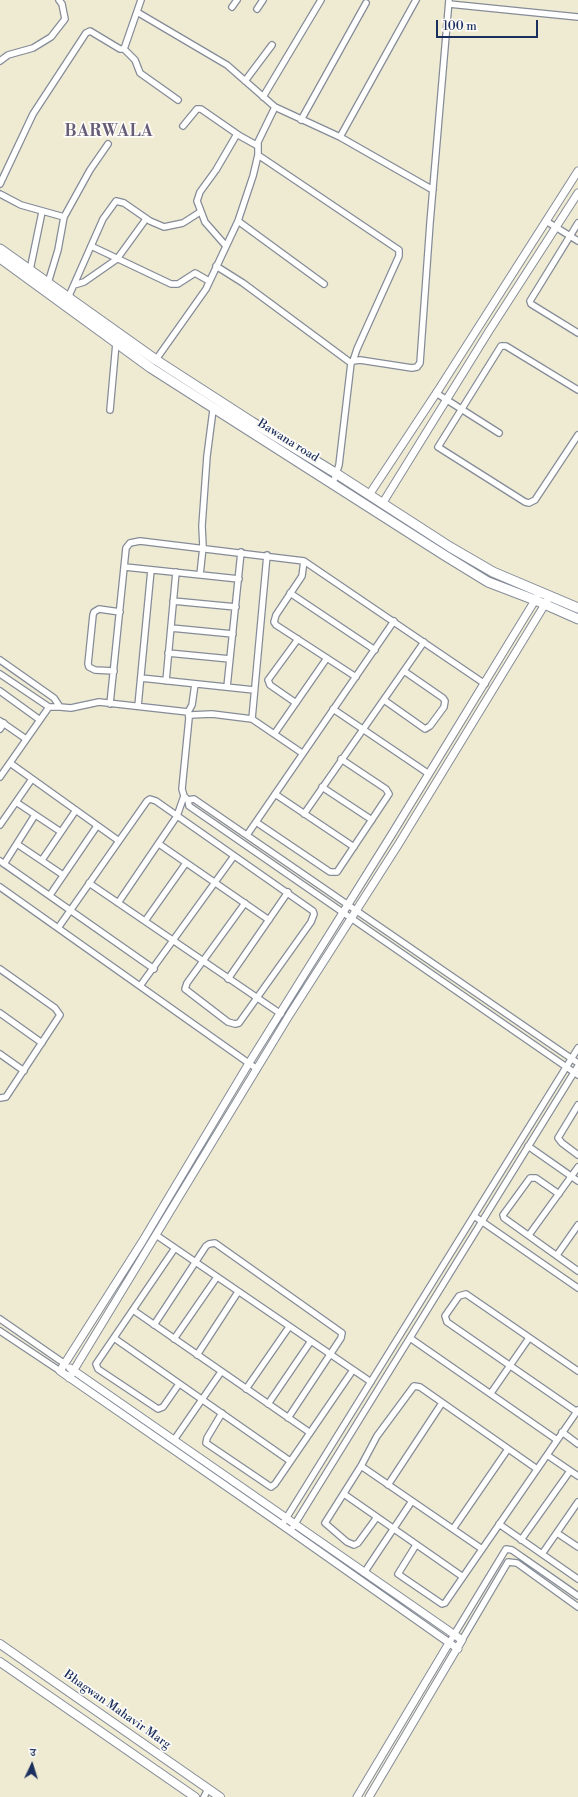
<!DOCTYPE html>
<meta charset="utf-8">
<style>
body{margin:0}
#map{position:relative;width:578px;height:1797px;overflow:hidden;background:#efead2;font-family:"Libre Bodoni","Noto Serif Devanagari",serif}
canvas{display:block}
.north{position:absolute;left:12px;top:1745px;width:40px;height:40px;-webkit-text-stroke:3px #fdfcf7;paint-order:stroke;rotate:4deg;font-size:11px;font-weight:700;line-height:16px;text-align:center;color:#1b2f5e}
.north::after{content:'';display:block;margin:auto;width:14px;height:18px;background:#1b2f5e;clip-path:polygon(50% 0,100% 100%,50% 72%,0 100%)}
.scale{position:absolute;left:436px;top:20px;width:102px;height:18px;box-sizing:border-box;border:2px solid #1b2f5e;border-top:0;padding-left:5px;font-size:12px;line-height:14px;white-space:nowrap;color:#1b2f5e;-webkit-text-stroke:3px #fdfcf7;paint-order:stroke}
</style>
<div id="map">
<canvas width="578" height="1797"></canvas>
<div class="north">उ</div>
<div class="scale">100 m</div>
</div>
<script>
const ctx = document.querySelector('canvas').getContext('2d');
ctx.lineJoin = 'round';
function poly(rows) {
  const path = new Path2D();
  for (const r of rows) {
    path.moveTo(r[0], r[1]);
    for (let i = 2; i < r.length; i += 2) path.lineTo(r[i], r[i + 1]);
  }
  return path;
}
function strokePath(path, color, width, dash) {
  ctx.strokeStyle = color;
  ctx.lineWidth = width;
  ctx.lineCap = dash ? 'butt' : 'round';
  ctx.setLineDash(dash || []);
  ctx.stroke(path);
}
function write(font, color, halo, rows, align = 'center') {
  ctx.font = font + ' "Libre Bodoni",serif';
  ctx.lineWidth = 3.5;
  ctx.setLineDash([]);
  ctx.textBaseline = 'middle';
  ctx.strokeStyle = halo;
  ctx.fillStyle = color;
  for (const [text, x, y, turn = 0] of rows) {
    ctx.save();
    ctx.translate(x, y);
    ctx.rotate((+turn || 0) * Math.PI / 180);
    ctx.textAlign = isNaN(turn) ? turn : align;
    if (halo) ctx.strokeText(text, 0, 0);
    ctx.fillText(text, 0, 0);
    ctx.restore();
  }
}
const minor = poly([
 [449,4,578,17],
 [232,7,237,0],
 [257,9,263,0],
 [137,12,227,65,275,107,340,137,433,190],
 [124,49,135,60,140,73,178,100],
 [0,61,8,55,33,48,51,37,65,19,62,4,59,0],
 [245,81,272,45],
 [263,97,321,0],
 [301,120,366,3],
 [183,126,197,109,201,109,240,136,258,146],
 [340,137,416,0],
 [258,155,399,250,399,256,357,349,353,361],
 [0,184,33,114,86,33,90,31,120,49,124,49,141,0],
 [0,194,21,205,64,217],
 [238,221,324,284],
 [546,221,578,241],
 [578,223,530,301,531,304,578,333],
 [91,246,171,284,178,284,195,273,209,281],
 [226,246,205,222,197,201,200,192,216,170,237,134],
 [216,266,243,283,351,363],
 [30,270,42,212],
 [48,283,58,250,64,217,90,170,108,144],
 [74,285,84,282,117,259,146,219],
 [68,298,103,219,116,201,124,203,150,221,164,227,183,223,200,212],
 [155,361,206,289,238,221,253,176,258,155,258,142,275,107],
 [578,390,506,346,501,346,438,447,525,502,529,503,535,500,578,435],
 [436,393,499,433],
 [110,410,116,343],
 [333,483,339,465,351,363,353,361,360,360,412,368,417,367,420,363,430,223,449,0],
 [304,561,302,576,276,615,274,622,276,625,356,677],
 [125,567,239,579],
 [200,575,203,547,202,526,207,456,213,410],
 [290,593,375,650],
 [173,601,236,607],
 [171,628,233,634],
 [168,653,230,659],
 [0,660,54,698,60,707,49,707,0,674],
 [114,671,95,670,89,667,88,664,93,615,94,612,99,609,120,612],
 [141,678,254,690],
 [166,681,176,572],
 [227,687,241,552],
 [0,691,40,720],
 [384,700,425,729,430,726,444,707,445,701,443,698,404,671],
 [296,703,270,685,268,680,298,639],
 [110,704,126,548,130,543,140,541,304,561,485,684],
 [138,706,151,570],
 [60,707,71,708,99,702,188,712,189,718,182,789,184,796,188,800],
 [333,709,429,774],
 [188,712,192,705,195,684],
 [190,715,212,714,252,719,302,753],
 [252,719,267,555],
 [0,721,26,739],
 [0,729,4,723],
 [275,733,327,658],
 [10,763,119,841],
 [0,777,49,707],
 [322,787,372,820],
 [275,794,354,847],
 [16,802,61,832],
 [304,814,424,642],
 [256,822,330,872,337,872,389,794,386,789,341,759],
 [0,825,32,779],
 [247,835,394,621],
 [17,844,63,875],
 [159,844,269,920],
 [42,860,76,810],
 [0,861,154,969],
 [4,864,35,815],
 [89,883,281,1014],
 [0,887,257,1069],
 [50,895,97,826],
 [118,903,177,816,184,796],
 [145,921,186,863],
 [58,928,147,801,150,799,156,801,313,911,314,914,311,922,239,1023,235,1024,228,1022,185,989,187,983,245,903],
 [0,969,55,1008,60,1015,6,1097,0,1098],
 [228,979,288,892],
 [140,986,234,856],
 [0,1013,42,1043],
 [0,1054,24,1071],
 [578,1063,194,799,188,800,189,806,578,1075],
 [578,1105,558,1138,562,1143,578,1155],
 [528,1146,578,1181],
 [559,1194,536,1178,530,1178,503,1215,504,1218,578,1271],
 [474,1216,578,1288],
 [156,1235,371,1382],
 [529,1235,578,1167],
 [175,1248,96,1364,98,1369,158,1409,163,1407,179,1384],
 [557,1255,578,1225],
 [133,1310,309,1432],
 [0,1319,65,1364],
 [154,1325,206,1246,209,1244,215,1243,342,1333,341,1338,288,1418],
 [0,1331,60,1371],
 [114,1338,290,1461],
 [410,1338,557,1440],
 [174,1339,217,1277],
 [197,1355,238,1292],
 [246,1389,289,1327],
 [491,1393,529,1338],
 [268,1404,311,1341],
 [577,1412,447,1322,445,1316,459,1296,466,1294,578,1371],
 [222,1413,207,1438,206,1443,271,1487,275,1484,353,1370],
 [562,1432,578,1444],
 [174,1440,221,1372],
 [547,1455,578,1476],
 [361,1466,482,1549],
 [388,1485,442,1403],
 [344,1494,463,1577],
 [377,1517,358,1543,354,1545,347,1542,325,1523,361,1466,377,1436,414,1386,420,1387,537,1469],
 [499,1524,578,1579],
 [282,1525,578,1048],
 [293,1527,578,1066],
 [453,1529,508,1449],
 [557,1533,578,1547],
 [521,1540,570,1471],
 [416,1545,398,1574,442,1604,445,1603,578,1410],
 [542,1554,578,1502],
 [364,1573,412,1501],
 [462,1640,508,1562,517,1563,578,1607],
 [449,1643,506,1549,512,1550,578,1596],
 [204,1797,208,1789]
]);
const tertiary = poly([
 [369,495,439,389,578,171],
 [382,504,489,331,578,193],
 [70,1368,462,1640,369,1797],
 [69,1378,290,1014,398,845,547,601],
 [458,1649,282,1525,60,1371,142,1242,249,1063,392,834,537,597],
 [357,1797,449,1643]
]);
const secondary = poly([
 [0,1644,220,1797],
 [0,1662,195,1797]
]);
const primary = poly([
 [0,249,156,360,252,422,337,474,450,547,493,572,578,608],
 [0,258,151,368,444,555,488,582,535,600,578,619]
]);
strokePath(minor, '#858c98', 8);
strokePath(tertiary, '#858c98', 9);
strokePath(secondary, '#858c98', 10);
strokePath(primary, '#858c98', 11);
strokePath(minor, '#fff', 5.5);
strokePath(tertiary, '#fff', 7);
strokePath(secondary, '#fff', 8);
strokePath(primary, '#fff', 9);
write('12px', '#1b2f5e', '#fdfcf7', [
 ["Bawana road",288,441,32],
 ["Bhagwan Mahavir Marg",117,1710,35]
]);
ctx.letterSpacing = '1px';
write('bold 16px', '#655c78', '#fdfcf7', [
 ["BARWALA",109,132]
]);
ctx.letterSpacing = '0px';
</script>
